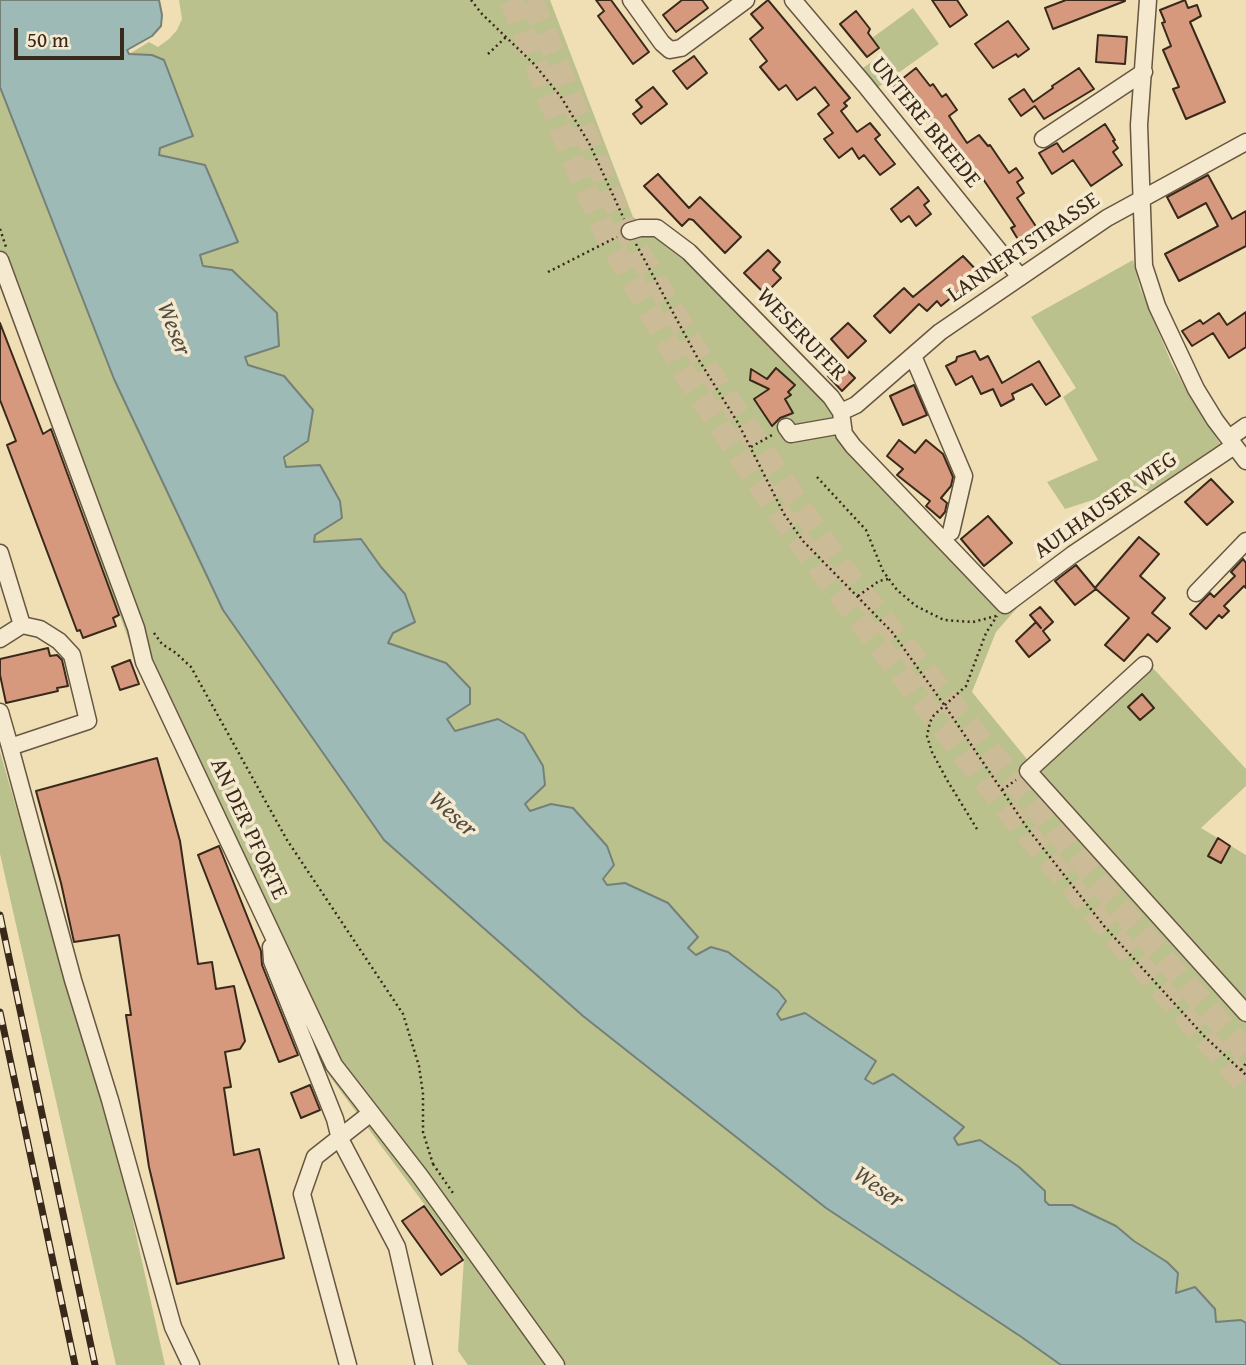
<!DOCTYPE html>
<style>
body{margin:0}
#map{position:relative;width:1246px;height:1365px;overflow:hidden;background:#f0dfb5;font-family:"Gentium Book Plus",serif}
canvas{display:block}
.scale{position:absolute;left:14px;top:28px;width:110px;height:32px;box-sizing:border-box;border:4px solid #39291b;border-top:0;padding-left:9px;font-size:21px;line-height:24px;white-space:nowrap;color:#39291b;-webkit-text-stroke:5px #f5eacf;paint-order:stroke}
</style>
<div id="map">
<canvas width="1246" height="1365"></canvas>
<div class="scale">50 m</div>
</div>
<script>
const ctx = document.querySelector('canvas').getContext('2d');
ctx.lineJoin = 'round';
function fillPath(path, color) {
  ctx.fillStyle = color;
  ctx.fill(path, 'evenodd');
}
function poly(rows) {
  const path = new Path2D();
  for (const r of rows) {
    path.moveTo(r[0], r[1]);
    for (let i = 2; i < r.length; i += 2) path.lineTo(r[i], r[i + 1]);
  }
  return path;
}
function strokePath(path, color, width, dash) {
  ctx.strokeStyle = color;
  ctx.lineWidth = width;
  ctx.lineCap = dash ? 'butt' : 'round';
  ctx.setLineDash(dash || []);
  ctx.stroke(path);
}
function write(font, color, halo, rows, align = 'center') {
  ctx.font = font + ' "Gentium Book Plus",serif';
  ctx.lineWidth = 7;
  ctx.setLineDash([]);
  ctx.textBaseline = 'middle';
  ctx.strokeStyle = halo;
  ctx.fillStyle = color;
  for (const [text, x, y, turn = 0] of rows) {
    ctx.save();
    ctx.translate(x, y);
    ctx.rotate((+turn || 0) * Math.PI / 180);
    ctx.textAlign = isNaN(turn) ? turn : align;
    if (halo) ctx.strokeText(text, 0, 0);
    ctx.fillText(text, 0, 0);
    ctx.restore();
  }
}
fillPath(poly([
 [179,0,550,0,633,217,684,250,841,409,847,440,1017,608,996,632,972,692,1035,769,1152,667,1246,769,1246,786,1201,828,1246,855,1246,1323,1241,1320,1216,1322,1176,1294,1178,1273,1116,1226,1072,1205,1050,1205,1045,1201,1045,1191,1019,1167,980,1140,958,1145,954,1138,963,1127,864,1078,875,1062,782,1021,777,1014,688,948,697,937,607,886,551,804,530,811,525,804,498,719,455,731,447,719,446,663,388,643,393,633,381,567,361,539,314,543,315,535,342,518,286,467,284,376,248,365,200,256,237,242,159,156,160,148,193,136,164,60,129,54,149,42,158,47,169,39,177,30,182,19],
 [913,8,939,44,877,88,863,68,884,53,872,38],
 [0,87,114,379,223,610,384,840,583,1016,826,1208,1020,1336,1061,1365,468,1365,458,1351,464,1258,328,1074,137,663,0,282],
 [1133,260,1140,288,1172,364,1188,393,1220,444,1149,492,1136,486,1065,509,1047,482,1098,460,1063,397,1076,388,1031,317],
 [0,752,123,1176,165,1365,116,1365,0,854]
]), '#bac18d');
const water = poly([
 [0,0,159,0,162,15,161,26,152,36,127,50,129,54,152,55,164,60,193,136,160,148,159,155,205,165,238,242,200,255,203,266,232,270,277,313,279,346,245,357,248,365,284,376,313,410,308,441,284,457,286,467,320,465,340,501,342,518,315,535,314,542,361,539,381,567,405,594,415,622,393,633,388,643,446,663,470,688,470,704,447,719,455,731,498,719,524,734,543,766,545,785,525,804,530,811,551,804,573,808,607,846,614,865,603,879,607,885,625,883,668,903,698,937,688,948,696,955,711,947,728,952,778,991,786,1001,777,1014,781,1020,805,1013,876,1061,865,1079,873,1084,893,1074,964,1127,954,1138,958,1145,980,1140,1019,1167,1045,1191,1045,1201,1049,1205,1072,1205,1116,1226,1134,1241,1167,1262,1178,1273,1176,1293,1195,1287,1215,1309,1216,1322,1241,1320,1246,1323,1246,1365,1061,1365,1020,1336,826,1208,583,1016,384,840,223,610,114,379,0,87,0,0]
]);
fillPath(water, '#9dbab7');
strokePath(water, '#758079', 2);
const building = poly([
 [596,0,611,0,649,52,633,64,598,16,604,11,596,0],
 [682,0,702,0,708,8,676,32,663,15,682,0],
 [768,0,850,98,844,103,847,106,841,111,857,132,870,123,880,135,875,139,895,164,880,175,864,155,859,159,852,148,839,158,824,139,833,133,818,114,829,105,815,87,797,100,786,85,779,90,760,67,767,61,750,39,763,28,751,14,768,0],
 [932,0,957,0,967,15,950,27,932,0],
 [1066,0,1125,0,1125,1,1053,29,1045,8,1066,0],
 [1185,0,1188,8,1197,5,1201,16,1190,22,1225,102,1186,119,1173,89,1179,87,1163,50,1171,46,1162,23,1165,22,1160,10,1185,0],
 [856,11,870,29,868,33,879,48,867,57,840,24,856,11],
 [1008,21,1029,49,1018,57,1016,54,993,68,975,44,1008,21],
 [1098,35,1127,37,1125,64,1096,62,1098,35],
 [694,56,707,73,687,89,673,71,694,56],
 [916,68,930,86,933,84,942,97,946,94,957,110,949,116,967,143,979,135,988,146,990,145,1009,173,1016,168,1023,178,1017,182,1024,193,1017,198,1041,234,1022,246,1011,228,1015,226,981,176,976,180,955,149,949,153,940,139,943,137,924,109,916,114,906,99,903,101,892,87,916,68],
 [1079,68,1094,89,1044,119,1035,106,1021,116,1009,99,1024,89,1033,102,1053,88,1052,86,1079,68],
 [653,87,667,104,641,124,633,114,642,107,636,100,653,87],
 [1105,124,1115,140,1113,141,1118,148,1113,152,1122,165,1091,186,1073,160,1052,174,1039,153,1057,143,1063,152,1105,124],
 [658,174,689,208,700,197,741,237,725,253,693,220,689,219,682,226,644,186,658,174],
 [1208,175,1232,219,1246,211,1246,246,1179,281,1165,254,1218,226,1206,203,1178,218,1167,197,1208,175],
 [918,187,929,201,924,205,931,214,916,226,909,216,901,222,891,209,918,187],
 [768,250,780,262,773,270,781,278,765,294,744,273,768,250],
 [963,256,980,274,941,306,937,301,927,311,919,304,890,333,874,316,904,288,913,297,963,256],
 [1246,312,1246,347,1229,358,1213,333,1192,346,1182,331,1200,320,1203,324,1219,313,1227,325,1246,312],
 [0,323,43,434,51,429,119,615,113,618,116,626,83,638,80,630,77,631,7,445,16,441,0,400,0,323],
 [848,323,866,341,848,358,831,339,848,323],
 [975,351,980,360,988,356,1002,383,1039,361,1060,396,1046,405,1032,384,1012,394,1014,399,1001,406,993,389,981,394,972,376,956,385,946,366,956,361,957,357,975,351],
 [841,364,855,378,842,391,828,376,841,364],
 [776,368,795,385,788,392,791,395,785,399,793,413,780,418,772,426,754,399,769,389,750,380,751,369,767,379,776,368],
 [914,385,927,415,903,425,890,396,914,385],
 [899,440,915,453,926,440,943,454,953,477,951,486,941,498,947,503,945,512,940,518,926,506,930,501,897,475,903,469,887,456,899,440],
 [1211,479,1233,502,1207,525,1185,502,1211,479],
 [988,516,1012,543,984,566,961,539,988,516],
 [1139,537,1159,554,1140,576,1165,598,1152,613,1170,628,1157,642,1148,634,1124,661,1105,645,1129,618,1096,589,1075,605,1055,581,1076,565,1095,588,1139,537],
 [1243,559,1246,563,1246,588,1244,586,1224,606,1229,611,1222,618,1219,615,1206,629,1190,614,1210,593,1214,597,1235,576,1231,572,1243,559],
 [1040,607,1053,622,1043,631,1050,640,1029,657,1016,641,1036,622,1041,628,1030,615,1040,607],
 [48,648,50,656,57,655,62,660,68,686,57,688,58,691,6,703,0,675,0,659,48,648],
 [130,660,139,684,120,690,112,667,130,660],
 [1142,694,1154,708,1140,720,1128,707,1142,694],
 [157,758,180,841,198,964,212,962,216,989,234,986,245,1041,240,1049,225,1052,231,1087,224,1088,234,1155,259,1149,284,1258,177,1284,149,1167,126,1015,131,1015,119,935,74,942,61,883,36,791,157,758],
 [1218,838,1230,846,1221,863,1208,856,1218,838],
 [219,846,261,951,262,965,298,1055,279,1062,198,855,219,846],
 [310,1085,320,1110,301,1118,291,1093,310,1085],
 [424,1206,463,1260,441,1275,402,1221,424,1206]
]);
fillPath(building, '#d6997d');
strokePath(building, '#39291b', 2);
strokePath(poly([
 [511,0,572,158,605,232,687,377,759,485,828,580,1006,809,1111,933,1246,1085],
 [532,0,622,223,705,365,842,568,1023,792,1125,914,1246,1052]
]), '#cbbb96', 23, [23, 11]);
const minor = poly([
 [631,0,662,43,670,50,681,48,746,0],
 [793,0,865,85,1020,277],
 [1148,0,1139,125,1144,266,1157,306,1196,389,1215,420,1246,461],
 [1043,139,1144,72],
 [630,231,640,228,657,228,689,252,831,397,841,412,844,434,853,446,1005,605,1072,555,1234,446],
 [0,260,136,628,144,662,334,1065,420,1176,556,1365],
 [913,356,964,476,951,532],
 [841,412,856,405,940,332,1107,218,1246,142],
 [786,427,791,434,842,425],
 [1229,438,1246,426],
 [0,553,22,625],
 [1196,593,1246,541],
 [0,639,22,625,40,629,59,641,72,655,88,721,10,747,0,712],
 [1144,665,1028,771,1246,1013],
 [10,747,73,980,110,1100,173,1327,191,1365],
 [271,947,272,961,335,1119,340,1139,397,1247,424,1365],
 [348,1365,302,1194,315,1157,371,1113]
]);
strokePath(minor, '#675642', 19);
strokePath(poly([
 [471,0,482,14,534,64,561,97,589,143,624,219],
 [488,54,506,37],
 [0,229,6,247],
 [636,244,697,357,738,423,784,514,803,541,892,632,945,706,1028,829,1104,926,1204,1036,1246,1075],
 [548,272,617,237],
 [751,447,772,435],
 [817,477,866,530,883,571,897,590,916,606,944,620,973,622,996,616],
 [858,596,879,581,888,579,890,581],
 [154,633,162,644,176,653,191,667,287,840,403,1014,419,1066,423,1094,423,1132,433,1164,430,1166],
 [1002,790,1016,780],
 [977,829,947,780,932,752,927,736,930,722,934,715,966,686,986,633,997,616],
 [1241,1070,1246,1063],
 [433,1164,453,1193]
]), '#39291b', 2.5, [2, 3.5]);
strokePath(minor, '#f5eacf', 16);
const rail = poly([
 [0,915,95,1365],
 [0,1012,75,1365]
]);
strokePath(rail, '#39291b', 7);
strokePath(rail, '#f5eacf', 4.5, [13]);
write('23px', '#39291b', '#f5eacf', [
 ["UNTERE BREEDE",925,123,51],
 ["LANNERTSTRASSE",1024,248,-34],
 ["WESERUFER",801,335,46],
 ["AULHAUSER WEG",1106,506,-35],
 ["AN DER PFORTE",248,829,65]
]);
write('italic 24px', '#524d42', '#f5eacf', [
 ["Weser",173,329,68],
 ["Weser",452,815,42],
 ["Weser",878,1188,35]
]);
</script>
